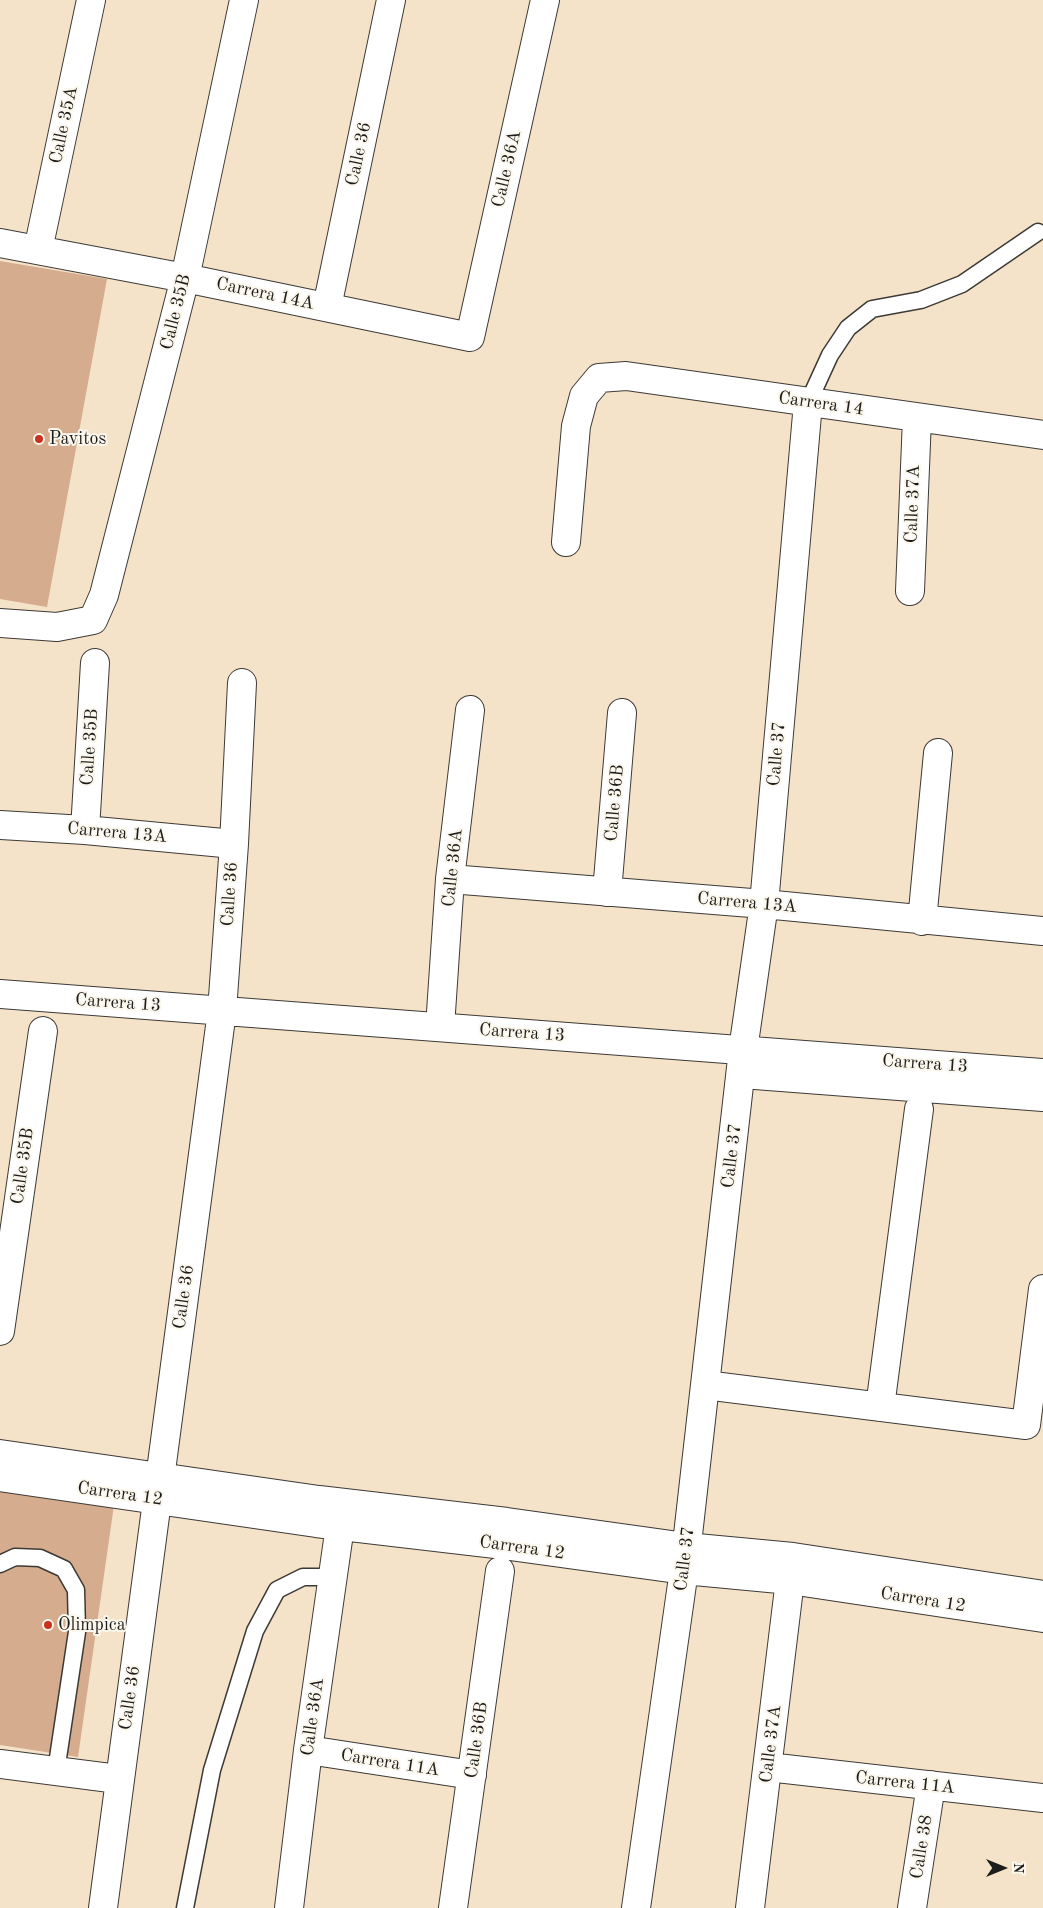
<!DOCTYPE html>
<style>
body{margin:0}
#map{position:relative;width:1043px;height:1908px;overflow:hidden;background:#f5e3c9;font-family:"Old Standard TT",serif}
canvas{display:block}
.north{position:absolute;left:978px;top:1843px;width:50px;height:50px;-webkit-text-stroke:4px #fbf7ec;paint-order:stroke;rotate:90deg;font-size:14px;font-weight:700;line-height:20px;text-align:center;color:#1c1c1c}
.north::after{content:'';display:block;margin:auto;width:18px;height:22px;background:#1c1c1c;clip-path:polygon(50% 0,100% 100%,50% 72%,0 100%)}
</style>
<div id="map">
<canvas width="1043" height="1908"></canvas>
<div class="north">N</div>
</div>
<script>
const ctx = document.querySelector('canvas').getContext('2d');
ctx.lineJoin = 'round';
function fillPath(path, color) {
  ctx.fillStyle = color;
  ctx.fill(path, 'evenodd');
}
function poly(rows) {
  const path = new Path2D();
  for (const r of rows) {
    path.moveTo(r[0], r[1]);
    for (let i = 2; i < r.length; i += 2) path.lineTo(r[i], r[i + 1]);
  }
  return path;
}
function strokePath(path, color, width, dash) {
  ctx.strokeStyle = color;
  ctx.lineWidth = width;
  ctx.lineCap = dash ? 'butt' : 'round';
  ctx.setLineDash(dash || []);
  ctx.stroke(path);
}
function write(font, color, halo, rows, align = 'center') {
  ctx.font = font + ' "Old Standard TT",serif';
  ctx.lineWidth = 4;
  ctx.setLineDash([]);
  ctx.textBaseline = 'middle';
  ctx.strokeStyle = halo;
  ctx.fillStyle = color;
  for (const [text, x, y, turn = 0] of rows) {
    ctx.save();
    ctx.translate(x, y);
    ctx.rotate((+turn || 0) * Math.PI / 180);
    ctx.textAlign = isNaN(turn) ? turn : align;
    if (halo) ctx.strokeText(text, 0, 0);
    ctx.fillText(text, 0, 0);
    ctx.restore();
  }
}
fillPath(poly([
 [0,261,107,279,47,607,0,599],
 [0,1489,114,1505,78,1757,0,1745]
]), '#d5ac8d');
const service = poly([
 [808,403,830,355,848,328,872,309,921,300,962,284,1038,232],
 [0,1564,15,1557,40,1558,64,1569,76,1590,77,1632,56,1771],
 [185,1908,212,1770,255,1631,277,1590,303,1577,333,1577]
]);
const minor = poly([
 [0,243,185,278,470,337,545,0],
 [38,250,91,0],
 [327,307,391,0],
 [566,542,576,426,584,396,599,378,626,376,1043,435],
 [910,591,917,418],
 [0,623,57,627,93,620,104,595,185,278,244,0],
 [0,825,85,830,234,844],
 [85,830,95,663],
 [450,879,764,904,1043,931],
 [607,892,622,713],
 [922,921,938,753],
 [0,994,1043,1073],
 [440,1027,450,879,470,710],
 [742,1074,1043,1097],
 [0,1331,43,1031],
 [705,1385,1026,1425,1043,1289],
 [880,1407,919,1109],
 [0,1454,319,1500,507,1522,686,1547,793,1557,1043,1595],
 [0,1477,316,1523,504,1545,684,1570,790,1580,1043,1618],
 [308,1750,472,1775],
 [0,1764,118,1779],
 [768,1767,1043,1798],
 [103,1908,222,1011,234,844,242,683],
 [289,1908,308,1750,340,1526],
 [453,1908,500,1571],
 [636,1908,684,1570,743,1050,764,904,808,403],
 [750,1908,790,1580],
 [912,1908,931,1785]
]);
strokePath(service, '#3d3a36', 19);
strokePath(minor, '#3d3a36', 30);
strokePath(service, '#fff', 16);
strokePath(minor, '#fff', 28);
for (const [x, y, r, color] of [
 [39,439,5,"#c8321e"],
 [48,1625,5,"#c8321e"]
]) {
  const dot = new Path2D();
  dot.arc(x, y, r, 0, 2 * Math.PI);
  ctx.fillStyle = color;
  ctx.fill(dot);
  strokePath(dot, '#fbf7ec', 2);
}
write('18px', '#1c1c1c', '#fbf7ec', [
 ["Calle 35A",64,125,-78],
 ["Calle 36",359,154,-78],
 ["Calle 36A",507,169,-77],
 ["Carrera 14A",265,294,12],
 ["Calle 35B",176,312,-76],
 ["Carrera 14",821,404,8],
 ["Calle 37A",913,504,-88],
 ["Calle 35B",90,747,-86],
 ["Calle 37",777,754,-85],
 ["Calle 36B",615,803,-85],
 ["Carrera 13A",117,833,5],
 ["Calle 36A",453,868,-84],
 ["Calle 36",230,894,-86],
 ["Carrera 13A",747,903,5],
 ["Carrera 13",118,1003,4],
 ["Carrera 13",522,1033,4],
 ["Carrera 13",925,1064,4],
 ["Calle 37",732,1156,-83],
 ["Calle 35B",23,1166,-82],
 ["Calle 36",184,1297,-82],
 ["Carrera 12",120,1494,8],
 ["Carrera 12",522,1548,8],
 ["Calle 37",685,1559,-83],
 ["Carrera 12",923,1600,9],
 ["Calle 36",130,1698,-82],
 ["Calle 36A",313,1717,-82],
 ["Calle 36B",477,1740,-82],
 ["Calle 37A",771,1744,-83],
 ["Carrera 11A",390,1763,9],
 ["Carrera 11A",905,1783,6],
 ["Calle 38",922,1847,-81]
]);
write('18px', '#1c1c1c', '#fbf7ec', [
 ["Pavitos",49,439],
 ["Olimpica",58,1625]
], 'left');
</script>
